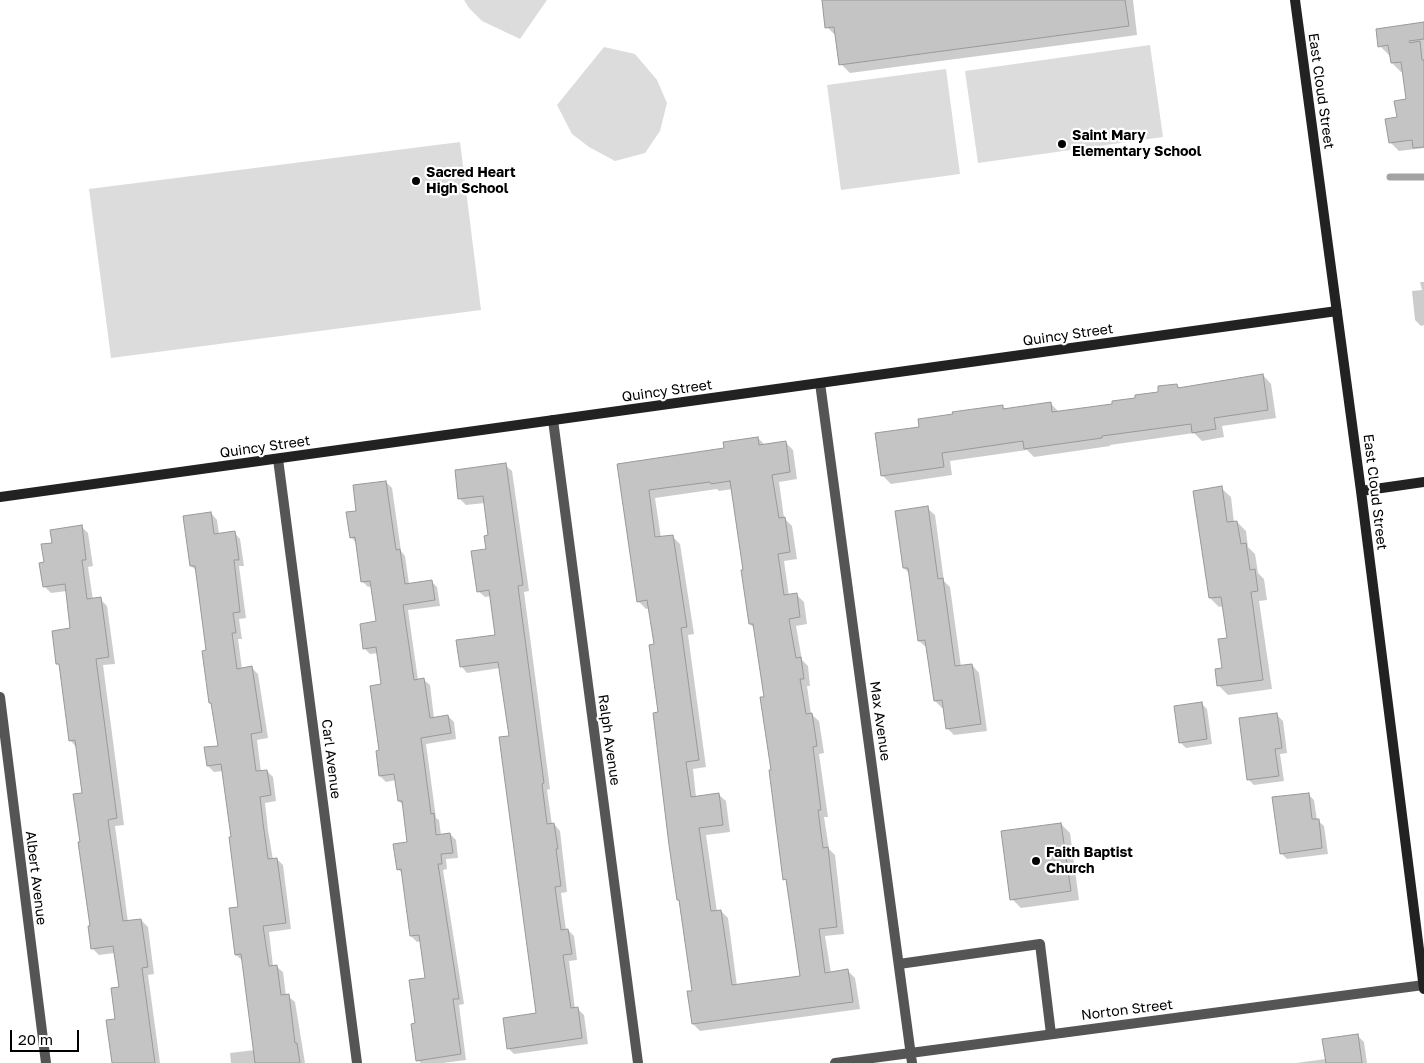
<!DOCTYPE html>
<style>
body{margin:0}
#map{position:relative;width:1424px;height:1063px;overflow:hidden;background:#fff;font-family:"Golos Text",sans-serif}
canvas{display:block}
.scale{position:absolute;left:10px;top:1030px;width:69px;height:22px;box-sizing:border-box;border:2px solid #000;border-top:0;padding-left:6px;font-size:15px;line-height:18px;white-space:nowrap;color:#000;-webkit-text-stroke:4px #fff;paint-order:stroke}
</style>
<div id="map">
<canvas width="1424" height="1063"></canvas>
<div class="scale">20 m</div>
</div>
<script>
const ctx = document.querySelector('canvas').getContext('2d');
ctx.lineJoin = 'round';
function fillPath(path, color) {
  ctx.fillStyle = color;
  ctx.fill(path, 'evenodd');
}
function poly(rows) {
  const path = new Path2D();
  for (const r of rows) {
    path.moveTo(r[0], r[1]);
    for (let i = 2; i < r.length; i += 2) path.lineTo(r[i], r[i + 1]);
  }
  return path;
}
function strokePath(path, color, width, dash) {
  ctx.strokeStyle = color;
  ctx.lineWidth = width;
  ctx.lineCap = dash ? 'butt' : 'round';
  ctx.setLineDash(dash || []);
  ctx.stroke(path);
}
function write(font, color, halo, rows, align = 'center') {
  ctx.font = font + ' "Golos Text",sans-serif';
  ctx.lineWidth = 4.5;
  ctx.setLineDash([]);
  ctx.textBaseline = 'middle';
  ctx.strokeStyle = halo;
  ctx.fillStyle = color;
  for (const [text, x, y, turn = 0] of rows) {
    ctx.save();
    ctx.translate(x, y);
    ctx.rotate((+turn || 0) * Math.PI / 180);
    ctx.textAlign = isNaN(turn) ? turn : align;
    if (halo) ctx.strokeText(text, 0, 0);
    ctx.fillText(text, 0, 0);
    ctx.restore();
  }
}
fillPath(poly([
 [464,0,547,0,520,39,482,21,469,8],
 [1150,45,1163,137,978,163,965,71],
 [604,47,635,54,657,80,667,103,660,131,645,153,615,161,589,147,572,134,557,105],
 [946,69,960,174,841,190,827,85],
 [460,142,481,310,111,358,89,189]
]), '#dcdcdc');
fillPath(poly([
 [823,0,1133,0,1137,35,850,73,841,64,836,36,827,27],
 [1424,24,1424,148,1399,151,1390,142,1399,118,1408,100,1403,72,1401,72,1392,63,1391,55,1389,55,1380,46],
 [1420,282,1424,282,1424,325,1421,326,1415,320,1412,291,1422,290],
 [1263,375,1271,384,1276,418,1222,426,1224,437,1202,441,1194,433,1110,445,1110,446,1034,457,1027,450,950,461,952,475,891,484,882,475,920,428,1002,406,1006,410,1051,404,1059,412,1113,405,1160,393,1177,385,1180,389],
 [758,438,765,445,785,442,793,450,797,479,779,482,784,518,792,526,797,559,784,561,789,596,797,595,804,602,807,624,796,626,802,660,808,666,810,686,807,686,811,714,819,721,824,753,819,754,828,817,824,817,829,849,835,855,844,934,825,936,831,973,848,971,855,978,860,1009,700,1031,693,1024,693,992,680,902,678,900,660,713,655,645,650,608,646,609,638,601,618,465,725,449],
 [717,489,719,491,733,489,745,571,750,624,755,629,765,698,785,879,788,882,801,977,737,986,728,918,721,911,717,912,706,835,730,832,726,801,718,794,696,797,693,769,706,767,688,635,694,634,680,544,672,536,661,538,655,498],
 [505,465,512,471,529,591,524,592,550,789,547,790,552,825,554,824,560,831,567,892,561,893,566,930,568,930,574,936,577,960,569,961,575,1009,578,1009,584,1015,588,1044,514,1054,508,1048,537,1014,510,737,500,668,467,673,461,666,497,636,491,596,485,597,478,591,490,537,485,503,466,505,460,499],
 [386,482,392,488,401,551,405,556,409,584,431,581,437,587,440,606,408,610,418,680,424,680,430,685,434,718,448,716,454,722,456,739,426,744,436,818,439,820,441,835,450,834,456,840,458,858,446,859,447,869,443,870,464,1004,459,1005,466,1060,443,1063,421,1063,418,1060,416,1024,426,979,421,941,417,942,411,936,403,874,398,869,409,843,404,806,399,801,396,780,386,782,380,776,377,752,381,751,382,685,378,653,370,654,364,648,377,622,372,586,368,587,362,581,357,544,351,537,358,512],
 [1221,488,1231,497,1234,523,1237,522,1246,531,1248,547,1255,554,1258,573,1264,579,1267,600,1259,601,1272,689,1228,695,1219,686,1216,670,1224,669,1228,639,1224,606,1219,607,1210,598],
 [927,508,935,515,944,581,950,587,961,667,972,665,979,673,987,731,954,735,947,728,944,708,942,708,935,701,927,648,919,641,910,574,904,568],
 [211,513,217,520,219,534,234,532,240,539,244,566,239,566,246,618,239,619,242,639,238,639,242,669,252,668,258,674,268,738,257,740,261,772,267,771,273,777,276,801,265,803,268,830,273,860,277,859,283,865,291,929,269,932,273,966,276,966,283,972,286,996,288,996,295,1002,305,1063,231,1063,230,1053,255,1050,243,961,236,955,240,908,223,771,214,772,208,766,220,747,213,705,211,703,208,651,197,571,191,566],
 [81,526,88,533,93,566,88,567,93,600,100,599,107,606,115,664,103,665,124,825,115,826,128,922,141,920,148,927,154,974,148,975,160,1063,113,1063,120,988,115,953,99,955,93,949,75,795,83,794,77,748,70,740,60,666,58,664,72,629,67,591,51,593,44,586,45,563,53,544],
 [1201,703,1207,709,1212,744,1186,748,1180,742],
 [1277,715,1283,721,1287,753,1280,754,1284,781,1254,785,1248,779],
 [1308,794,1314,800,1317,820,1324,826,1328,854,1287,859,1281,853],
 [1061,824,1070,833,1079,900,1021,908,1012,899],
 [1357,1035,1364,1042,1367,1063,1296,1063,1326,1059]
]), '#0003');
strokePath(poly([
 [1390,177,1424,177]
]), '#a3a3a3', 7);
const building = poly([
 [822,0,1125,0,1129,26,839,65,834,27,825,28,822,0],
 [1424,22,1424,39,1409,41,1410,43,1420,41,1422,60,1424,60,1424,147,1413,148,1412,140,1389,143,1385,119,1397,117,1394,101,1406,99,1401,62,1391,63,1388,45,1378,47,1376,29,1424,22],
 [1263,374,1268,410,1214,418,1216,429,1192,433,1191,424,1102,436,1102,438,1024,449,1023,441,942,453,944,467,881,476,875,433,919,427,918,419,953,414,952,412,1003,405,1003,409,1051,402,1052,412,1112,404,1112,401,1135,398,1135,395,1158,392,1158,386,1177,384,1178,388,1263,374],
 [758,437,759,445,786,441,790,472,772,475,779,518,785,517,790,552,778,554,784,595,797,593,800,617,789,619,796,658,801,657,804,679,800,679,806,714,812,713,817,746,813,747,821,810,818,810,823,848,828,847,837,927,819,929,825,973,848,969,853,1002,692,1024,687,991,692,991,679,900,677,900,669,845,653,713,658,712,649,645,654,644,647,600,637,602,617,464,724,448,723,442,758,437],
 [730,481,743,570,741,570,749,624,753,624,764,697,760,697,771,770,769,770,783,880,786,879,800,976,732,985,721,910,711,911,699,828,723,825,719,793,691,797,686,762,699,760,681,628,687,627,673,535,655,537,649,490,710,482,711,484,730,481],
 [506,463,523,585,518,586,544,783,542,784,547,824,554,823,558,849,556,849,561,886,555,887,561,930,568,929,572,954,563,955,571,1008,578,1007,582,1038,507,1049,503,1018,536,1013,499,737,509,736,498,662,460,667,456,640,495,635,489,590,477,592,471,551,486,549,484,536,488,535,483,496,458,499,455,470,506,463],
 [386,481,396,550,400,549,405,584,432,580,435,600,403,605,414,680,424,678,430,718,448,715,451,733,421,738,431,814,434,813,436,835,450,833,453,853,441,854,442,864,438,864,459,999,453,999,461,1054,416,1061,411,1024,415,1023,409,980,425,978,419,935,410,936,401,869,397,870,393,844,407,842,402,801,398,801,394,774,379,776,376,751,379,750,370,686,381,684,376,647,363,649,360,624,376,621,370,581,361,582,355,537,350,538,346,512,356,511,353,485,386,481],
 [1222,486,1227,522,1237,521,1241,544,1246,543,1250,570,1255,569,1258,591,1251,592,1263,680,1217,686,1215,669,1222,668,1218,639,1227,638,1221,597,1209,598,1193,491,1222,486],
 [928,506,938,579,943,578,955,666,972,664,981,724,946,729,942,700,934,701,925,640,918,641,908,568,903,568,895,511,928,506],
 [211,512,214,534,235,531,239,560,234,560,240,612,233,613,236,633,232,633,237,669,252,666,262,732,251,734,256,771,267,770,271,795,260,797,263,823,268,859,277,858,286,923,263,926,269,966,277,965,281,995,289,994,295,1043,297,1043,300,1063,255,1063,241,954,235,955,229,908,238,907,229,837,231,837,221,764,207,766,204,747,218,746,211,703,209,703,202,651,206,650,195,566,190,566,183,516,211,512],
 [82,525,86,560,82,560,87,599,101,597,109,657,96,659,117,818,108,820,123,921,141,919,148,967,142,968,155,1063,112,1063,106,1020,115,1019,111,988,119,987,113,946,91,949,88,926,90,926,78,842,80,842,73,794,82,793,75,740,69,741,59,664,56,664,52,631,70,628,65,584,43,587,39,563,44,562,41,544,52,543,50,530,82,525],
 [1202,702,1207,739,1179,743,1174,706,1202,702],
 [1277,713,1282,748,1275,749,1279,776,1247,780,1239,718,1277,713],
 [1309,793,1312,819,1319,819,1322,848,1280,854,1272,797,1309,793],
 [1061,823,1071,891,1010,900,1001,831,1061,823],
 [1358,1034,1362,1063,1326,1063,1322,1039,1358,1034]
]);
fillPath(building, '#c4c4c4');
strokePath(building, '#999', 1);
strokePath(poly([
 [899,964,1040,944,1051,1034]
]), '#555', 10);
strokePath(poly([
 [820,383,912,1063],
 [553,420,638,1063],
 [278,459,357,1063],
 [0,697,46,1063],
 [835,1063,1424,985]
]), '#555', 10);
strokePath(poly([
 [1295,0,1361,491,1424,989],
 [1361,491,1424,482],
 [0,497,1337,311]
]), '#222', 10);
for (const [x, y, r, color] of [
 [1062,144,5,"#000"],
 [416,181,5,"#000"],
 [1036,861,5,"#000"]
]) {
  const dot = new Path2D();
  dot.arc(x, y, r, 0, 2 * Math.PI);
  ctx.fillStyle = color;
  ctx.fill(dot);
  strokePath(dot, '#fff', 2);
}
write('14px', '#000', '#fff', [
 ["East Cloud Street",1321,91,82],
 ["Quincy Street",1068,335,-8],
 ["Quincy Street",667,391,-8],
 ["Quincy Street",265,447,-8],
 ["East Cloud Street",1375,492,83],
 ["Max Avenue",880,721,82],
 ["Ralph Avenue",609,740,82],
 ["Carl Avenue",331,759,83],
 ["Albert Avenue",36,878,83],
 ["Norton Street",1127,1010,-7]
]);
write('bold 14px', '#000', '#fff', [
 ["Saint Mary",1072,136],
 ["Elementary School",1072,152],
 ["Sacred Heart",426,173],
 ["High School",426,189],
 ["Faith Baptist",1046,853],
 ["Church",1046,869]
], 'left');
</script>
